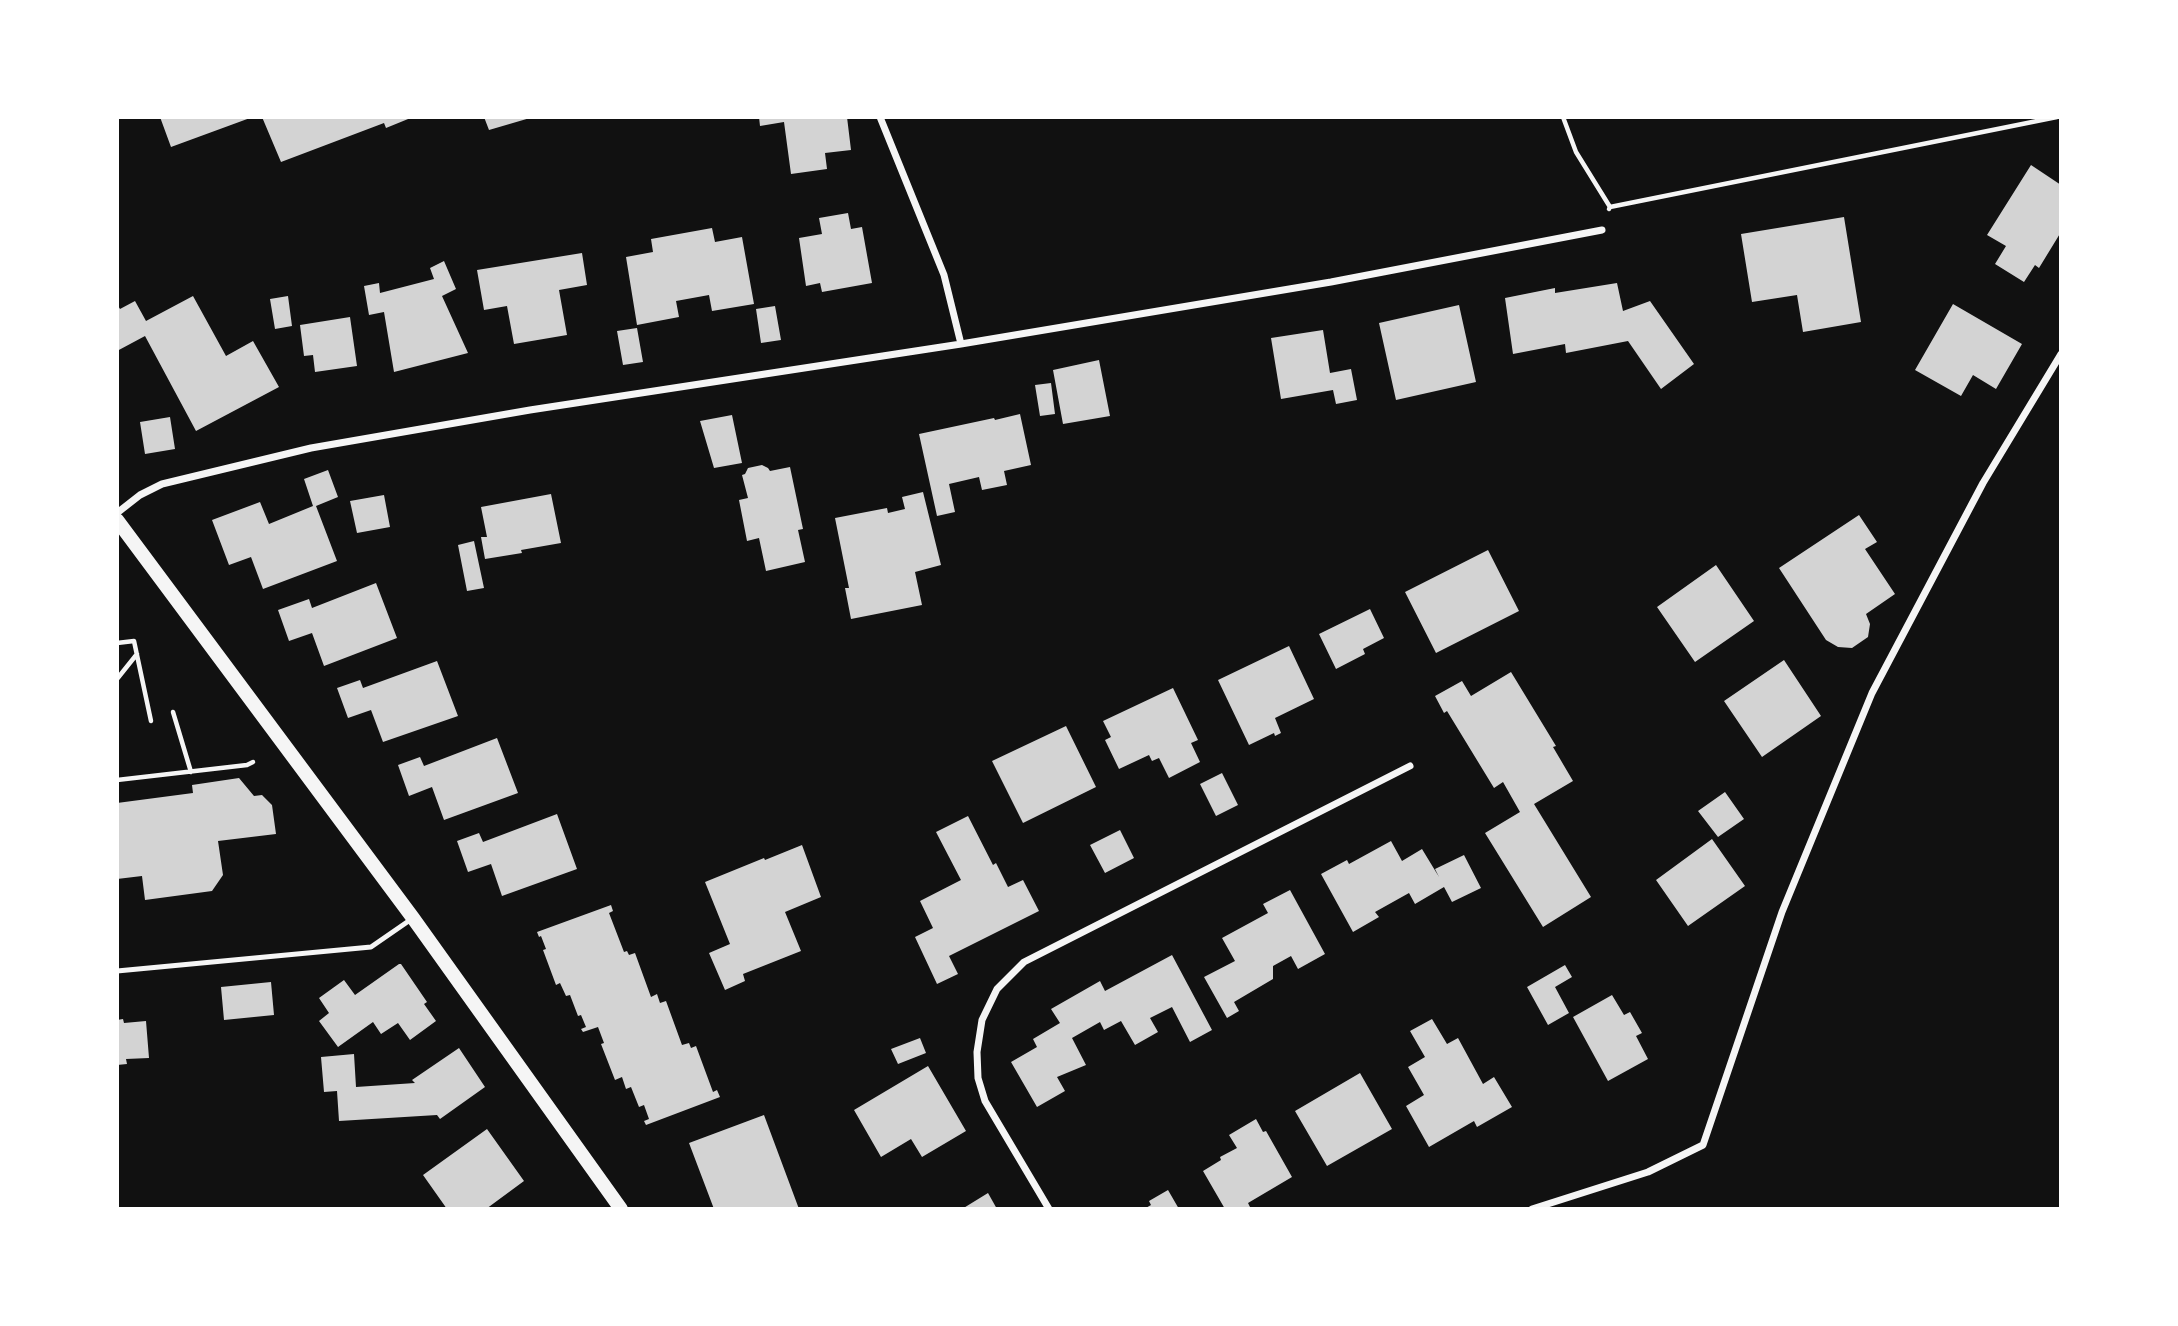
<!DOCTYPE html>
<style>
body{margin:0}
#map{position:relative;width:2178px;height:1326px;overflow:hidden;background:#111;font-family:Arial,sans-serif}
canvas{display:block}
.frame{position:absolute;inset:0;border:119px solid #fff;pointer-events:none}
</style>
<div id="map">
<canvas width="2178" height="1326"></canvas>
<div class="frame"></div>
</div>
<script>
const ctx = document.querySelector('canvas').getContext('2d');
ctx.lineJoin = 'round';
function fillPath(path, color) {
  ctx.fillStyle = color;
  ctx.fill(path, 'evenodd');
}
function poly(rows) {
  const path = new Path2D();
  for (const r of rows) {
    path.moveTo(r[0], r[1]);
    for (let i = 2; i < r.length; i += 2) path.lineTo(r[i], r[i + 1]);
  }
  return path;
}
function strokePath(path, color, width, dash) {
  ctx.strokeStyle = color;
  ctx.lineWidth = width;
  ctx.lineCap = dash ? 'butt' : 'round';
  ctx.setLineDash(dash || []);
  ctx.stroke(path);
}
fillPath(poly([
 [160,117,250,117,250,118,171,147],
 [262,117,413,117,386,128,384,123,281,162],
 [484,117,530,117,530,118,489,130],
 [759,117,809,117,809,119,847,117,851,150,825,153,827,169,791,174,784,122,760,126],
 [2031,165,2061,185,2061,232,2039,268,2035,265,2024,282,1995,264,2006,246,1987,235],
 [848,213,851,229,862,227,872,283,822,292,820,283,806,286,799,238,822,234,819,218],
 [1844,217,1861,322,1803,332,1797,295,1752,302,1741,234],
 [712,228,715,242,742,237,754,304,712,311,709,295,676,301,679,317,637,325,626,257,653,252,651,239],
 [582,253,587,285,559,290,567,335,514,344,507,306,484,310,477,270],
 [444,261,456,289,442,296,468,353,394,372,384,312,369,315,364,286,379,283,380,293,434,279,430,268],
 [1617,283,1623,311,1650,301,1694,364,1661,389,1628,341,1566,353,1565,344,1513,354,1505,298,1555,288,1555,293],
 [193,296,226,356,253,341,279,387,196,431,145,336,117,351,117,304,120,309,135,301,146,321],
 [288,296,292,326,275,329,270,299],
 [1953,304,2022,344,1996,389,1973,375,1961,396,1915,370],
 [1459,305,1476,382,1396,400,1379,323],
 [775,306,781,340,761,343,756,309],
 [350,317,357,366,315,372,313,355,304,356,300,325],
 [637,328,643,362,623,365,617,331],
 [1323,330,1330,373,1351,369,1357,400,1336,404,1333,390,1281,399,1271,338],
 [1099,360,1110,416,1063,424,1053,370],
 [1051,383,1055,414,1040,416,1035,385],
 [1020,414,1031,465,1004,471,1007,485,982,490,979,477,949,484,955,512,937,516,919,434,994,418,995,420],
 [732,415,742,463,714,468,700,421],
 [170,417,175,449,145,454,140,422],
 [762,465,768,468,770,471,790,467,803,529,798,530,805,562,766,571,759,538,747,541,739,500,748,498,742,475,745,474,748,468],
 [328,470,338,497,316,506,337,561,263,589,251,557,229,565,212,520,260,502,269,524,313,506,304,479],
 [923,492,941,565,915,572,922,605,851,619,845,588,849,588,835,518,887,508,888,513,905,509,902,497],
 [551,494,561,543,521,550,522,553,485,559,481,537,487,537,481,507],
 [384,495,390,527,357,533,350,501],
 [1859,515,1877,542,1865,549,1895,594,1866,614,1870,624,1868,637,1852,648,1838,647,1826,640,1779,568],
 [474,541,484,588,467,591,458,545],
 [1488,550,1519,611,1436,653,1405,592],
 [1716,565,1754,621,1695,662,1657,607],
 [376,583,397,638,324,666,312,633,289,641,278,610,309,599,312,608],
 [1370,609,1384,638,1363,649,1365,654,1336,669,1319,634],
 [1289,646,1314,699,1275,718,1281,733,1275,736,1274,733,1249,745,1218,680],
 [1784,660,1821,716,1762,757,1724,701],
 [437,661,458,716,383,742,371,710,348,718,337,688,360,680,363,688],
 [1511,672,1556,746,1553,747,1573,781,1534,804,1591,897,1543,927,1485,833,1520,812,1503,782,1494,788,1447,711,1444,713,1435,696,1462,681,1471,696],
 [1173,688,1198,740,1191,743,1200,762,1169,778,1159,758,1152,761,1149,755,1119,769,1105,740,1111,737,1103,721],
 [1066,726,1096,787,1023,823,992,761],
 [497,738,518,793,444,820,432,787,409,796,398,765,420,757,424,766],
 [1222,773,1238,805,1216,816,1200,784],
 [239,778,254,796,262,795,272,805,276,834,218,841,223,875,212,891,145,900,142,876,117,879,117,803,193,793,192,785],
 [1725,792,1744,819,1718,837,1698,811],
 [557,814,577,869,502,896,491,864,468,872,457,841,479,833,483,842],
 [968,816,993,865,996,863,1008,887,1023,880,1039,911,949,956,958,974,937,984,915,937,933,928,920,901,961,880,936,832],
 [1120,830,1134,858,1105,873,1090,845],
 [1712,839,1745,886,1688,926,1656,880],
 [1391,841,1402,861,1422,849,1439,877,1435,869,1464,855,1481,888,1452,902,1444,887,1415,904,1409,893,1375,912,1379,917,1353,932,1321,874,1347,860,1349,864],
 [802,845,821,897,785,912,801,951,743,974,745,981,725,990,709,953,730,944,705,882,764,858,765,860],
 [1290,890,1325,954,1298,969,1291,956,1273,966,1273,979,1234,1002,1239,1011,1227,1018,1204,977,1235,961,1222,938,1268,913,1263,904],
 [611,905,613,911,609,913,624,952,627,951,629,955,635,953,651,997,657,994,660,1003,666,1001,682,1045,689,1043,691,1048,696,1046,713,1092,717,1090,720,1097,646,1125,644,1121,649,1119,644,1105,639,1107,631,1087,626,1089,622,1077,615,1080,601,1044,604,1043,598,1027,583,1032,581,1029,586,1027,581,1015,578,1016,570,995,566,996,560,983,556,985,543,950,546,949,541,936,539,937,537,932],
 [1172,955,1212,1030,1190,1042,1172,1007,1150,1018,1158,1032,1135,1045,1121,1021,1104,1030,1100,1022,1072,1038,1086,1065,1057,1077,1065,1091,1037,1107,1011,1062,1037,1047,1033,1039,1060,1023,1051,1009,1100,981,1105,991],
 [399,964,401,964,427,1002,424,1004,436,1021,410,1040,398,1023,381,1034,373,1022,338,1047,319,1021,329,1013,319,998,344,980,355,995],
 [1565,965,1572,977,1555,987,1569,1013,1548,1025,1527,987],
 [271,982,274,1015,224,1020,221,987],
 [1612,995,1624,1015,1630,1012,1642,1033,1636,1036,1648,1059,1608,1081,1573,1017],
 [123,1019,124,1023,146,1021,149,1058,126,1059,127,1064,117,1065,117,1020],
 [1432,1019,1447,1044,1458,1038,1483,1084,1494,1077,1512,1107,1477,1127,1474,1121,1429,1147,1406,1106,1424,1095,1408,1067,1425,1057,1410,1031],
 [920,1038,926,1053,898,1064,891,1049],
 [459,1048,485,1087,440,1119,437,1115,339,1121,337,1091,324,1092,321,1057,354,1054,356,1087,415,1083,412,1080],
 [928,1066,966,1131,922,1157,911,1139,881,1157,854,1110],
 [1360,1073,1392,1129,1327,1166,1295,1111],
 [764,1115,799,1209,714,1209,689,1143],
 [1256,1119,1263,1132,1266,1131,1292,1177,1248,1203,1251,1209,1225,1209,1203,1171,1221,1160,1220,1157,1237,1148,1229,1135],
 [487,1129,524,1181,486,1209,447,1209,423,1175],
 [1168,1190,1179,1209,1144,1209,1151,1205,1149,1201],
 [988,1193,997,1209,962,1209]
]), '#d3d3d3');
strokePath(poly([
 [1563,117,1576,152,1610,207],
 [1609,209,1610,207,2057,117],
 [117,643,134,641,151,721],
 [117,679,137,654],
 [173,712,191,772],
 [117,780,247,765,253,762]
]), '#f5f5f5', 4.5);
strokePath(poly([
 [117,971,371,947,413,918]
]), '#f5f5f5', 5);
strokePath(poly([
 [880,117,944,275,961,344],
 [117,513,140,495,162,484,311,448,530,410,961,344,1331,282,1602,230],
 [1049,1209,985,1101,978,1078,977,1052,982,1020,997,989,1024,962,1410,766],
 [1532,1209,1648,1172,1703,1145,1782,912,1872,693,1983,483,2061,354]
]), '#f5f5f5', 7);
strokePath(poly([
 [117,520,413,918,621,1209]
]), '#f5f5f5', 14);
</script>
